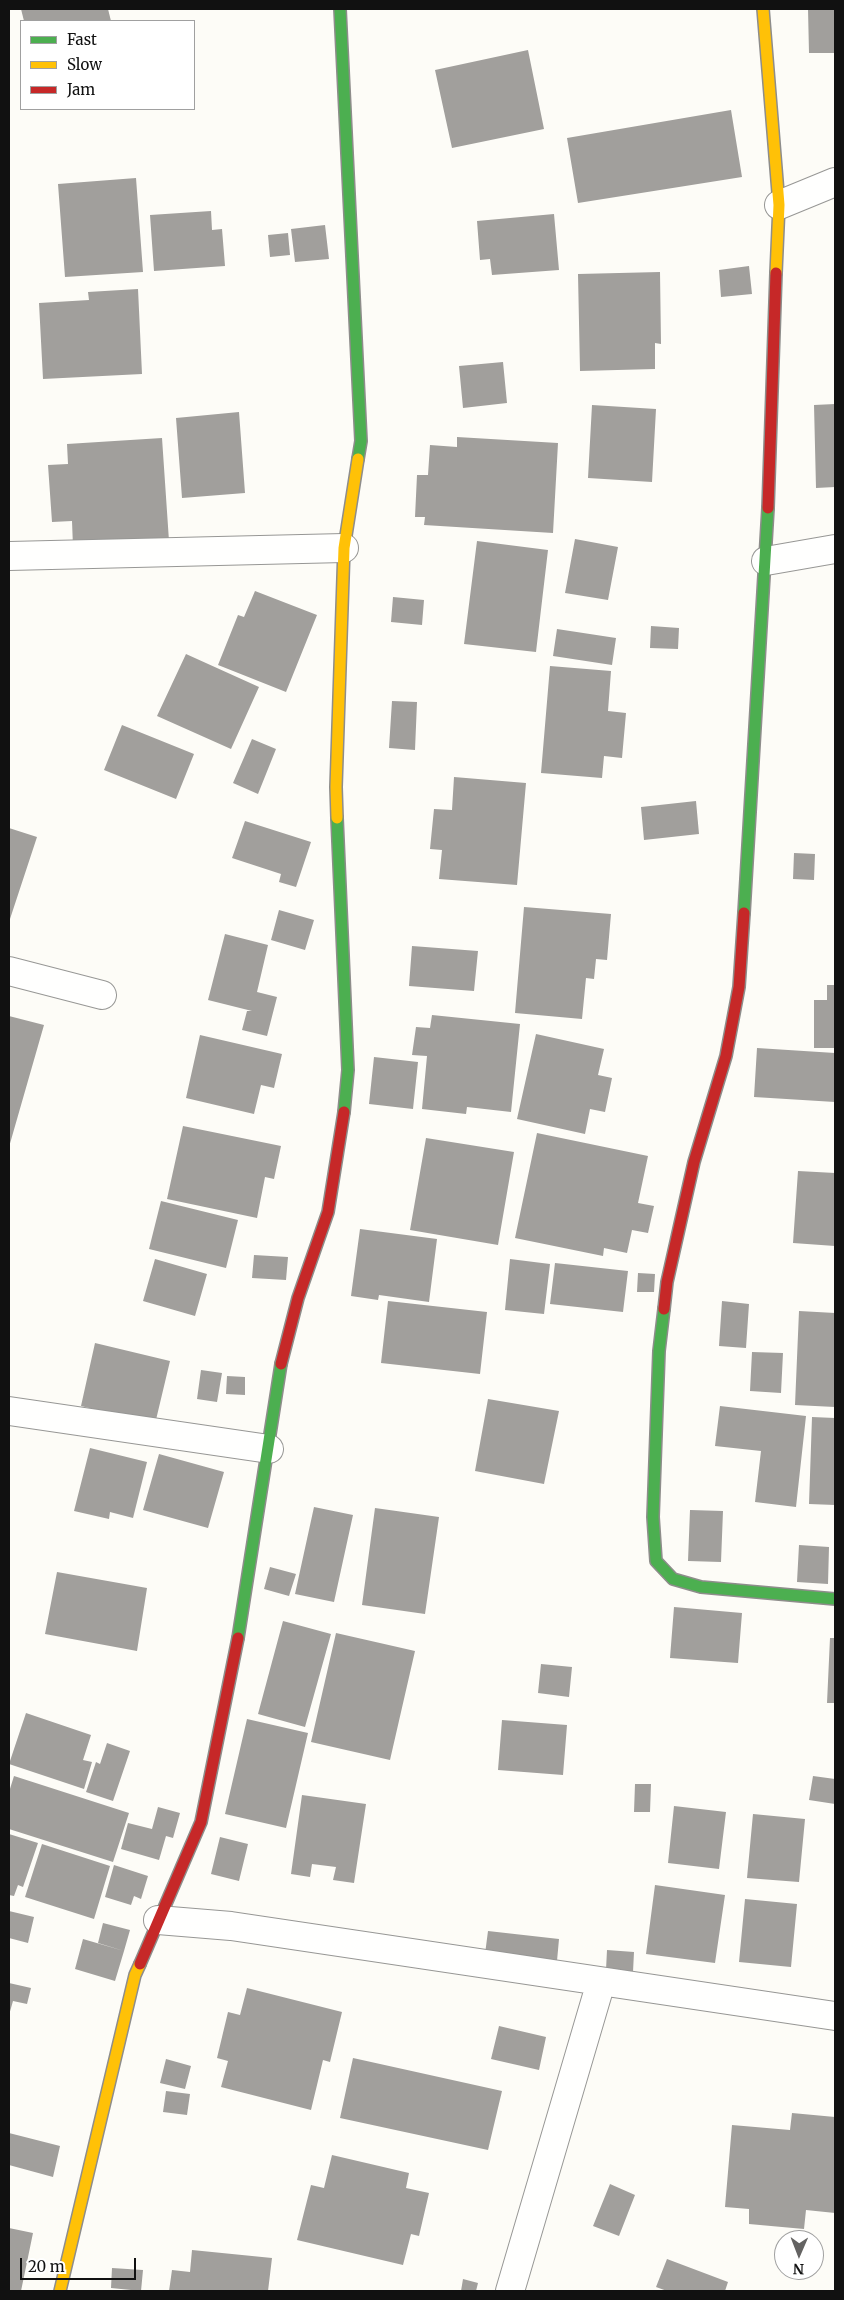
<!DOCTYPE html>
<style>
body{margin:0}
#map{position:relative;width:844px;height:2300px;overflow:hidden;background:#fdfcf7;font-family:Merriweather,serif}
canvas{display:block}
.frame{position:absolute;inset:0;border:10px solid #111;pointer-events:none}
.legend{position:absolute;left:20px;top:20px;width:175px;height:90px;box-sizing:border-box;background:#fff;border:1px solid #a0a0a0;margin:0;padding:6px 9px;list-style:none;font-size:15px;color:#111}
.legend li{display:flex;align-items:center;gap:10px;height:25px}
.legend b{width:25px;border:1px solid #a0a0a0}
.north{position:absolute;left:774px;top:2230px;width:50px;height:50px;box-sizing:border-box;background:#fff;border:1px solid #a0a0a0;border-radius:50%;rotate:181deg;font-size:14px;font-weight:700;line-height:20px;text-align:center;color:#111}
.north::after{content:'';display:block;margin:auto;width:18px;height:22px;background:#646362;clip-path:polygon(50% 0,100% 100%,50% 72%,0 100%)}
.scale{position:absolute;left:20px;top:2258px;width:116px;height:22px;box-sizing:border-box;border:2px solid #111;border-top:0;padding-left:6px;font-size:15px;line-height:18px;white-space:nowrap;color:#111;-webkit-text-stroke:4px #fff;paint-order:stroke}
</style>
<div id="map">
<canvas width="844" height="2300"></canvas>
<div class="frame"></div>
<ul class="legend">
<li><b style="height:6px;background:#4caf50"></b>Fast</li>
<li><b style="height:6px;background:#ffc107"></b>Slow</li>
<li><b style="height:6px;background:#c62828"></b>Jam</li>
</ul>
<div class="north">N</div>
<div class="scale">20 m</div>
</div>
<script>
const ctx = document.querySelector('canvas').getContext('2d');
ctx.lineJoin = 'round';
function fillPath(path, color) {
  ctx.fillStyle = color;
  ctx.fill(path, 'evenodd');
}
function poly(rows) {
  const path = new Path2D();
  for (const r of rows) {
    path.moveTo(r[0], r[1]);
    for (let i = 2; i < r.length; i += 2) path.lineTo(r[i], r[i + 1]);
  }
  return path;
}
function strokePath(path, color, width, dash) {
  ctx.strokeStyle = color;
  ctx.lineWidth = width;
  ctx.lineCap = dash ? 'butt' : 'round';
  ctx.setLineDash(dash || []);
  ctx.stroke(path);
}
fillPath(poly([
 [21,9,108,9,111,21,24,21],
 [808,9,835,9,835,53,809,53],
 [528,50,544,129,452,148,435,70],
 [731,110,742,177,578,203,567,138],
 [136,178,143,272,65,277,58,184],
 [211,211,212,230,222,229,225,266,154,271,150,215],
 [554,214,559,270,492,275,490,259,480,260,477,221],
 [325,225,329,259,295,262,291,229],
 [288,233,290,255,270,257,268,235],
 [749,266,752,294,721,297,719,270],
 [660,272,661,344,655,343,655,369,580,371,578,274],
 [138,289,142,374,43,379,39,303,89,300,88,292],
 [503,362,507,403,463,408,459,366],
 [835,404,835,487,816,488,814,405],
 [592,405,656,409,652,482,588,478],
 [239,412,245,493,182,498,176,418],
 [457,437,558,443,553,533,424,525,425,517,415,517,417,475,428,475,430,445,457,447],
 [162,438,169,541,73,547,72,521,52,522,48,465,68,464,67,444],
 [575,539,618,547,608,600,565,593],
 [477,541,548,550,536,652,464,644],
 [255,591,317,615,286,692,218,665,238,615,244,617],
 [393,597,424,600,422,625,391,622],
 [651,626,679,628,678,649,650,648],
 [557,629,616,638,612,665,553,656],
 [186,654,259,687,231,749,157,716],
 [550,666,611,671,608,711,626,713,622,758,604,756,602,778,541,773],
 [392,701,417,702,415,750,389,748],
 [122,725,194,754,176,799,104,770],
 [252,739,276,749,258,794,233,783],
 [454,777,526,783,517,885,439,879,442,850,430,849,434,809,452,810],
 [696,801,699,834,644,840,641,807],
 [245,821,311,842,296,887,279,882,281,874,232,858],
 [9,828,37,837,9,922],
 [794,853,815,854,814,880,793,879],
 [524,907,611,914,607,960,596,959,594,979,586,978,582,1019,515,1013],
 [279,910,314,920,305,950,271,940],
 [225,934,268,945,257,992,277,997,267,1036,242,1030,247,1011,252,1011,208,1000],
 [412,946,478,951,474,991,409,986],
 [827,985,835,985,835,1048,814,1048,814,1000,827,1000],
 [432,1015,520,1024,511,1112,467,1107,466,1114,422,1109,427,1056,412,1055,416,1027,430,1028],
 [9,1016,44,1025,9,1147],
 [536,1034,604,1049,598,1075,612,1078,605,1112,590,1109,585,1134,517,1119],
 [200,1035,282,1054,274,1088,261,1085,254,1114,186,1098],
 [757,1048,835,1053,835,1102,754,1097],
 [374,1057,418,1062,413,1109,369,1104],
 [183,1126,281,1146,274,1179,265,1177,257,1218,167,1199],
 [537,1133,648,1156,638,1203,654,1206,648,1233,632,1230,627,1253,604,1248,603,1256,515,1238],
 [426,1138,514,1152,498,1245,410,1230],
 [798,1171,835,1173,835,1246,793,1243],
 [161,1201,238,1220,226,1268,149,1249],
 [360,1229,437,1239,429,1302,379,1295,378,1300,351,1296],
 [254,1255,288,1257,286,1280,252,1278],
 [155,1259,207,1274,195,1316,143,1301],
 [510,1259,550,1264,544,1314,505,1310],
 [555,1263,628,1271,623,1312,550,1304],
 [638,1273,655,1274,654,1292,637,1292],
 [388,1301,487,1312,480,1374,381,1363],
 [722,1301,749,1304,746,1348,719,1346],
 [799,1311,835,1313,835,1407,795,1405],
 [95,1343,170,1361,155,1424,81,1406],
 [752,1352,783,1353,781,1393,750,1391],
 [201,1370,222,1373,217,1402,197,1399],
 [227,1376,245,1377,245,1395,226,1394],
 [488,1399,559,1411,544,1484,475,1471],
 [720,1406,806,1416,796,1507,755,1502,761,1451,715,1446],
 [812,1417,835,1418,835,1505,809,1504],
 [90,1448,147,1462,133,1518,110,1512,109,1519,74,1511],
 [159,1454,224,1472,208,1528,143,1510],
 [314,1507,353,1515,334,1602,295,1594],
 [375,1508,439,1517,425,1614,362,1605],
 [690,1510,723,1511,721,1562,688,1561],
 [799,1545,829,1547,828,1584,797,1582],
 [270,1567,296,1574,289,1596,264,1589],
 [57,1572,147,1588,137,1651,45,1634],
 [674,1607,742,1613,738,1663,670,1658],
 [283,1621,331,1634,305,1727,258,1714],
 [336,1633,415,1651,390,1760,311,1742],
 [830,1638,835,1638,835,1703,827,1703],
 [541,1664,572,1667,569,1697,538,1693],
 [26,1713,91,1735,83,1760,92,1762,84,1789,9,1764],
 [247,1719,308,1733,286,1828,225,1814],
 [502,1720,567,1725,563,1775,498,1770],
 [107,1743,130,1751,113,1801,86,1792,96,1762,100,1764],
 [14,1776,129,1813,113,1862,9,1829,9,1792],
 [813,1776,835,1779,835,1804,809,1800],
 [635,1784,651,1784,650,1812,634,1812],
 [302,1795,366,1804,354,1883,333,1880,336,1867,312,1864,310,1877,291,1874],
 [674,1806,726,1812,719,1869,668,1863],
 [158,1807,180,1813,173,1838,166,1836,159,1860,121,1849,128,1823,152,1829],
 [753,1814,805,1819,799,1882,747,1878],
 [9,1834,38,1843,23,1887,18,1885,14,1896,9,1895],
 [220,1837,248,1844,239,1881,211,1874],
 [42,1844,110,1866,94,1919,25,1897],
 [114,1865,148,1876,141,1899,134,1896,131,1905,105,1897],
 [655,1885,725,1895,715,1963,646,1954],
 [745,1899,797,1904,791,1967,739,1962],
 [9,1911,34,1917,28,1943,9,1938],
 [103,1923,130,1930,124,1951,98,1943],
 [488,1931,559,1939,557,1961,485,1954],
 [83,1939,124,1951,115,1981,75,1969],
 [607,1950,634,1952,633,1972,606,1970],
 [9,1983,31,1988,27,2004,13,2001,9,2015],
 [247,1988,342,2012,330,2062,323,2060,311,2110,221,2087,228,2061,217,2058,228,2012,240,2015],
 [499,2026,546,2037,539,2070,491,2059],
 [353,2058,502,2091,488,2150,340,2118],
 [166,2059,191,2066,185,2089,160,2083],
 [166,2091,190,2094,187,2115,163,2112],
 [792,2113,835,2117,835,2213,806,2210,804,2229,749,2224,749,2209,725,2207,732,2125,790,2130],
 [9,2133,60,2146,53,2177,9,2165],
 [332,2155,409,2173,406,2188,429,2193,419,2236,411,2234,403,2265,297,2240,311,2185,324,2188],
 [610,2184,635,2195,619,2236,593,2226],
 [9,2228,33,2233,21,2291,9,2291],
 [192,2250,272,2258,268,2291,169,2291,172,2270,190,2272],
 [667,2259,728,2282,725,2291,667,2291,656,2287],
 [112,2268,143,2270,141,2291,111,2288],
 [463,2279,478,2283,476,2291,461,2291]
]), '#a19f9c');
const street = poly([
 [779,205,835,182],
 [9,556,344,548],
 [766,561,835,549],
 [9,971,102,995],
 [9,1411,269,1449],
 [158,1920,231,1926,835,2016],
 [510,2291,601,1982]
]);
const fast = poly([
 [340,9,361,441,358,459],
 [337,818,348,1070,344,1112],
 [744,913,768,508],
 [664,1309,659,1351,653,1517,656,1561,673,1579,701,1587,835,1599],
 [238,1638,281,1364]
]);
const slow = poly([
 [763,9,779,205,776,273],
 [337,818,336,787,344,548,358,459],
 [60,2291,135,1975,140,1964]
]);
const jam = poly([
 [768,508,776,273],
 [664,1309,667,1282,694,1162,726,1056,739,987,744,913],
 [281,1364,298,1298,328,1212,344,1112],
 [140,1964,201,1822,238,1638]
]);
strokePath(street, '#979795', 30);
strokePath(fast, '#8e8d8b', 14);
strokePath(slow, '#8e8d8b', 14);
strokePath(jam, '#8e8d8b', 14);
strokePath(street, '#fffffe', 28);
strokePath(fast, '#4caf50', 11);
strokePath(slow, '#ffc107', 11);
strokePath(jam, '#c62828', 11);
</script>
